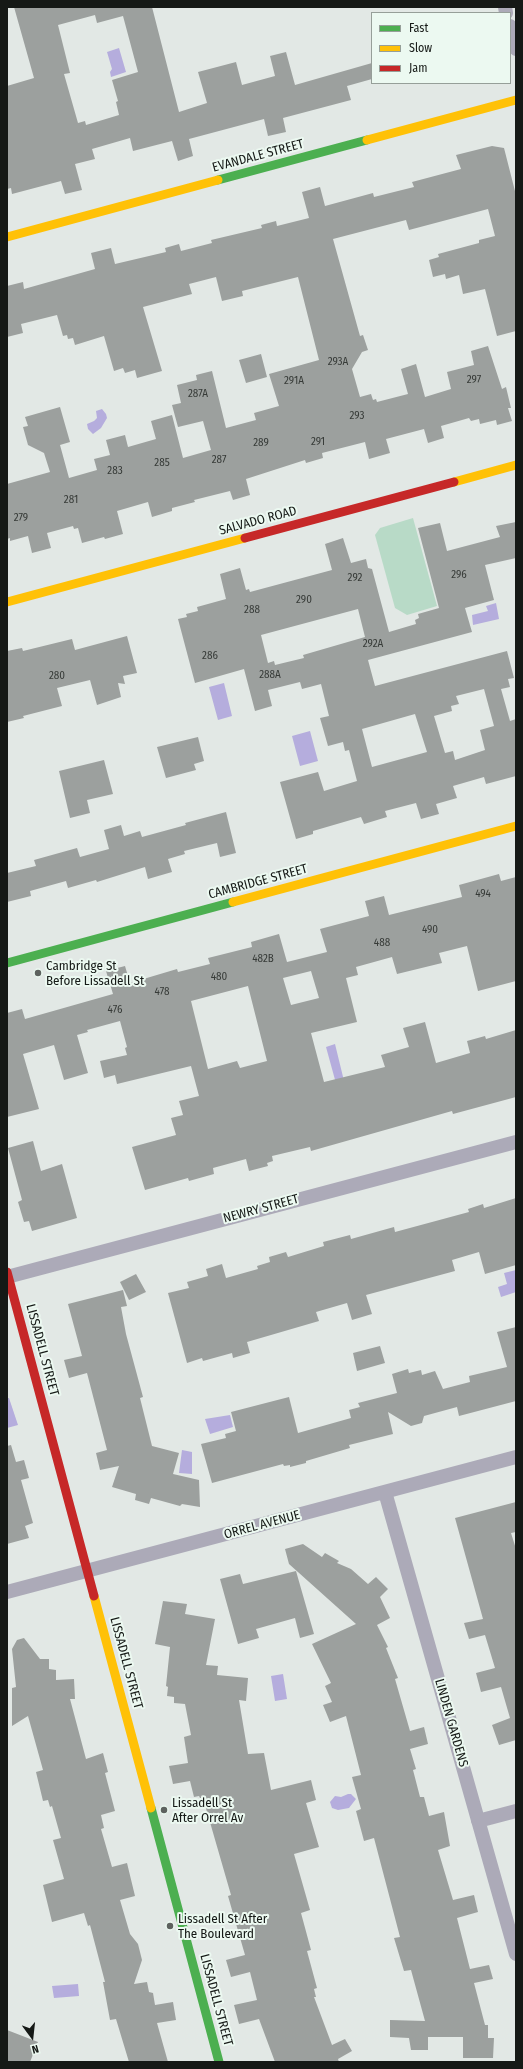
<!DOCTYPE html>
<style>
body{margin:0}
#map{position:relative;width:523px;height:2069px;overflow:hidden;background:#e2e8e5;font-family:"Fira Sans Condensed",sans-serif}
canvas{display:block}
.frame{position:absolute;inset:0;border:8px solid #151916;pointer-events:none}
.legend{position:absolute;left:371px;top:12px;width:140px;height:72px;box-sizing:border-box;background:#ecf9f1;border:1px solid #969f99;margin:0;padding:5px 7px;list-style:none;font-size:12px;color:#151916}
.legend li{display:flex;align-items:center;gap:8px;height:20px}
.legend b{width:20px;border:1px solid #969f99}
.north{position:absolute;left:12px;top:2017px;width:40px;height:40px;-webkit-text-stroke:3px #ecf9f1;paint-order:stroke;rotate:165deg;font-size:11px;font-weight:700;line-height:16px;text-align:center;color:#151916}
.north::after{content:'';display:block;margin:auto;width:14px;height:18px;background:#151916;clip-path:polygon(50% 0,100% 100%,50% 72%,0 100%)}
</style>
<div id="map">
<canvas width="523" height="2069"></canvas>
<div class="frame"></div>
<ul class="legend">
<li><b style="height:5px;background:#4caf50"></b>Fast</li>
<li><b style="height:5px;background:#ffc107"></b>Slow</li>
<li><b style="height:5px;background:#c62828"></b>Jam</li>
</ul>
<div class="north">N</div>
</div>
<script>
const ctx = document.querySelector('canvas').getContext('2d');
ctx.lineJoin = 'round';
function fillPath(path, color) {
  ctx.fillStyle = color;
  ctx.fill(path, 'evenodd');
}
function poly(rows) {
  const path = new Path2D();
  for (const r of rows) {
    path.moveTo(r[0], r[1]);
    for (let i = 2; i < r.length; i += 2) path.lineTo(r[i], r[i + 1]);
  }
  return path;
}
function strokePath(path, color, width, dash) {
  ctx.strokeStyle = color;
  ctx.lineWidth = width;
  ctx.lineCap = dash ? 'butt' : 'round';
  ctx.setLineDash(dash || []);
  ctx.stroke(path);
}
function write(font, color, halo, rows, align = 'center') {
  ctx.font = font + ' "Fira Sans Condensed",sans-serif';
  ctx.lineWidth = 4;
  ctx.setLineDash([]);
  ctx.textBaseline = 'middle';
  ctx.strokeStyle = halo;
  ctx.fillStyle = color;
  for (const [text, x, y, turn = 0] of rows) {
    ctx.save();
    ctx.translate(x, y);
    ctx.rotate((+turn || 0) * Math.PI / 180);
    ctx.textAlign = isNaN(turn) ? turn : align;
    if (halo) ctx.strokeText(text, 0, 0);
    ctx.fillText(text, 0, 0);
    ctx.restore();
  }
}
fillPath(poly([
 [413,518,437,606,407,615,395,608,375,535,380,528]
]), '#b8dac7');
fillPath(poly([
 [119,48,126,72,111,77,110,72,112,69,107,52],
 [102,409,106,414,107,418,101,428,93,434,88,429,87,424,94,421,97,418,96,411],
 [496,603,499,619,473,625,472,615,488,611,486,606],
 [224,683,232,716,218,720,209,687],
 [310,731,318,761,300,766,292,736],
 [335,1044,345,1085,337,1087,326,1047],
 [516,1270,516,1292,501,1297,498,1287,507,1284,504,1273],
 [7,1398,9,1398,18,1425,7,1428],
 [230,1415,233,1427,210,1434,205,1419],
 [182,1450,192,1452,192,1474,179,1473],
 [283,1674,287,1699,275,1701,271,1676],
 [348,1794,351,1794,356,1799,349,1808,338,1810,332,1808,330,1802,335,1796,341,1797],
 [78,1984,79,1996,54,1998,52,1986]
]), '#b5addd');
fillPath(poly([
 [14,7,152,7,179,112,207,103,198,72,236,62,242,85,275,76,270,56,286,52,295,85,372,63,372,79,347,86,351,100,283,118,286,132,268,136,264,119,189,139,193,156,178,161,172,141,133,151,130,138,92,149,95,159,75,164,82,190,65,194,61,181,12,194,11,188,7,189,7,86,34,78],
 [95,15,97,23,123,16,138,72,112,80,118,101,116,102,119,115,86,125,85,121,78,123,64,74,70,73,58,25],
 [492,146,504,148,516,195,516,331,497,336,485,289,463,294,459,275,446,279,445,274,433,277,429,260,439,257,438,254,479,243,479,240,495,236,488,209,409,230,406,220,333,239,360,336,363,335,368,350,362,352,352,369,360,397,371,394,373,400,376,399,377,402,408,394,401,369,416,364,425,397,451,389,447,372,474,365,471,351,488,346,502,389,506,387,511,408,508,408,512,421,497,425,496,420,480,424,479,419,471,421,469,418,441,426,444,438,428,443,424,429,386,439,390,453,369,459,365,442,322,453,323,458,306,463,305,460,246,479,250,495,233,500,230,491,194,500,195,502,172,508,172,511,152,517,148,502,117,511,123,534,105,539,104,537,82,543,78,528,74,529,73,526,47,533,51,548,32,553,28,536,10,541,10,538,7,539,7,484,50,472,44,453,28,445,23,427,28,426,25,417,60,407,70,442,60,445,69,478,97,470,94,459,110,455,106,440,125,435,128,447,156,439,151,421,172,415,183,458,211,450,203,421,178,427,172,405,181,403,177,385,197,380,196,375,212,371,226,428,256,420,254,413,279,406,269,374,319,360,298,277,242,291,243,296,222,301,216,277,189,284,192,294,143,307,162,371,137,378,135,370,125,373,123,368,114,371,104,336,75,345,73,338,68,339,67,335,63,336,57,315,21,324,23,333,7,337,7,286,23,282,24,289,95,269,91,253,111,248,115,264,166,252,165,248,179,244,181,251,212,243,211,240,262,228,261,225,276,221,277,226,309,218,302,192,320,187,325,206,373,193,374,197,414,187,412,182,461,169,456,155],
 [261,354,267,377,246,383,239,360],
 [516,522,516,558,485,565,494,600,465,608,472,632,368,660,375,686,507,651,514,678,508,679,510,687,501,689,510,721,516,719,516,776,486,784,484,777,453,786,457,798,436,804,439,814,421,819,416,803,385,811,387,817,364,824,361,817,313,831,313,834,296,839,280,782,318,772,324,791,357,781,349,750,345,751,343,742,328,746,320,718,329,716,321,684,302,689,300,682,268,690,272,706,255,711,244,669,195,683,178,619,187,617,186,614,198,611,197,607,226,599,220,574,240,568,246,590,249,589,250,592,332,570,325,544,343,538,351,563,366,559,368,568,372,569,389,632,416,624,415,620,419,618,418,614,439,608,418,528,440,523,447,551,500,537,496,526],
 [358,609,365,637,303,655,304,658,275,665,274,661,268,663,261,635],
 [484,689,494,726,480,730,485,750,455,760,453,751,445,753,434,716,452,711,451,706,459,704,456,696],
 [415,714,427,752,372,767,362,729],
 [127,636,137,673,123,676,125,684,118,683,121,697,97,705,90,680,57,688,62,706,23,716,24,718,7,722,7,651,22,648,23,651,72,639,75,650],
 [198,737,204,761,194,764,196,770,166,778,157,747],
 [104,760,113,794,87,800,90,813,70,818,59,771],
 [226,812,236,853,220,857,217,843,184,851,185,854,168,859,172,872,148,879,145,867,97,882,96,880,68,888,66,881,30,891,31,896,7,902,7,873,36,866,34,860,77,848,80,857,109,849,104,830,121,825,124,836,140,831,142,837,186,825,185,823],
 [499,874,501,881,516,877,516,981,478,991,467,946,439,953,442,963,397,974,392,957,356,967,358,975,346,978,357,1022,311,1033,324,1082,385,1067,381,1055,409,1047,403,1028,425,1022,436,1063,470,1053,467,1041,485,1036,486,1039,516,1030,516,1097,453,1114,452,1111,311,1151,310,1147,272,1156,273,1161,267,1163,268,1166,249,1171,246,1159,213,1168,214,1174,189,1181,188,1178,145,1190,132,1147,176,1135,171,1118,183,1115,179,1101,199,1096,191,1066,117,1084,115,1075,104,1078,100,1061,127,1055,125,1048,127,1047,120,1021,87,1030,88,1032,77,1035,88,1073,64,1080,54,1045,23,1054,39,1109,7,1117,7,1013,22,1009,25,1019,113,994,106,971,125,966,130,983,177,969,178,972,210,964,208,958,252,947,251,942,279,934,287,962,327,952,320,929,369,916,365,901,384,896,389,915,462,897,459,885],
 [311,971,319,998,291,1005,283,978],
 [248,986,267,1061,240,1068,237,1061,208,1069,191,1001],
 [33,1141,41,1171,62,1164,77,1218,32,1231,29,1221,24,1222,18,1202,22,1200,8,1148],
 [516,1198,516,1265,485,1274,479,1252,452,1260,455,1271,366,1295,372,1314,352,1320,347,1303,316,1312,319,1321,247,1342,250,1353,233,1358,232,1353,203,1361,202,1358,187,1363,168,1293,189,1288,187,1282,208,1276,206,1269,222,1264,226,1278,258,1269,257,1266,270,1262,269,1257,286,1252,288,1257,324,1246,323,1242,350,1235,351,1239,394,1227,395,1232,469,1212,468,1209,483,1204,484,1208],
 [136,1274,146,1292,129,1300,120,1282],
 [123,1290,127,1306,121,1307,126,1334,143,1397,140,1398,152,1446,179,1453,173,1474,199,1480,200,1507,182,1504,180,1506,151,1498,149,1504,135,1500,136,1494,112,1487,119,1466,100,1470,96,1453,107,1450,87,1373,69,1378,64,1360,82,1356,68,1304],
 [516,1327,516,1401,459,1416,457,1407,424,1416,422,1423,411,1426,388,1412,393,1434,349,1445,350,1448,306,1461,306,1463,290,1467,290,1465,284,1466,283,1464,212,1483,201,1444,226,1438,225,1434,236,1431,231,1412,289,1397,298,1433,351,1418,349,1410,360,1407,358,1403,397,1393,392,1374,408,1369,409,1373,421,1370,422,1375,435,1371,443,1389,470,1382,469,1376,507,1367,497,1332],
 [380,1346,385,1363,357,1371,353,1353],
 [11,1445,16,1462,24,1460,29,1478,21,1480,33,1523,25,1526,29,1538,7,1544,7,1446],
 [516,1502,516,1532,511,1533,516,1549,516,1740,499,1745,492,1725,510,1718,501,1687,481,1692,476,1673,495,1668,485,1635,469,1639,464,1623,483,1619,455,1518],
 [303,1544,322,1557,325,1553,339,1561,337,1563,351,1569,368,1584,376,1577,388,1589,380,1597,390,1618,377,1625,388,1647,386,1648,398,1678,395,1679,410,1731,424,1727,428,1744,410,1749,416,1769,413,1770,420,1797,424,1797,429,1816,444,1812,450,1846,438,1850,453,1900,474,1895,478,1912,457,1918,470,1969,489,1965,493,1979,474,1983,485,2025,488,2025,488,2038,494,2038,493,2058,463,2058,463,2037,428,2037,428,2050,411,2050,409,2038,390,2037,390,2020,425,2021,411,1970,404,1971,394,1938,400,1937,374,1838,364,1841,356,1811,361,1809,352,1777,361,1775,346,1716,330,1722,323,1705,332,1702,325,1686,331,1683,312,1644,356,1624,289,1564,285,1549],
 [296,1571,314,1634,300,1638,295,1618,256,1629,259,1638,238,1644,220,1579,240,1574,243,1584],
 [163,1601,187,1604,185,1614,215,1619,206,1665,218,1666,217,1675,248,1678,246,1701,239,1700,248,1754,264,1753,271,1790,311,1780,316,1800,306,1803,319,1847,294,1854,310,1910,301,1913,311,1950,307,1951,317,1988,314,1989,316,1997,314,1997,332,2045,345,2039,352,2051,338,2059,339,2062,275,2062,259,2019,239,2024,234,2005,257,2000,250,1972,231,1977,226,1960,245,1955,228,1896,231,1895,203,1798,200,1798,199,1796,194,1797,190,1781,173,1784,169,1766,188,1763,184,1737,191,1735,185,1704,174,1703,174,1697,167,1696,168,1687,166,1686,170,1647,155,1644],
 [24,1638,40,1659,49,1659,49,1669,56,1670,56,1680,74,1679,75,1699,70,1699,86,1759,103,1753,108,1772,105,1773,115,1811,101,1815,104,1828,101,1829,112,1867,127,1863,135,1896,120,1900,130,1934,138,1944,142,1960,134,1984,147,1982,149,1992,153,1993,155,2005,173,2002,176,2020,157,2023,168,2062,129,2062,116,2019,110,2020,103,1982,105,1982,90,1925,88,1926,84,1913,52,1922,43,1885,64,1879,53,1840,61,1838,52,1806,50,1807,48,1800,43,1801,36,1772,43,1770,28,1716,12,1726,12,1688,16,1687,12,1649,17,1640],
 [7,2030,38,2042,30,2062,7,2062]
]), '#9ca09e');
strokePath(poly([
 [505,7,506,13],
 [510,26,516,49],
 [7,1277,516,1142],
 [385,1492,516,1954],
 [7,1592,516,1457],
 [478,1821,516,1811]
]), '#acaab8', 14);
strokePath(poly([
 [218,180,367,140],
 [7,963,233,902],
 [151,1808,219,2062]
]), '#4caf50', 9);
strokePath(poly([
 [367,140,516,100],
 [7,237,218,180],
 [454,482,516,465],
 [7,602,245,538],
 [233,902,516,826],
 [94,1596,151,1808]
]), '#ffc107', 9);
strokePath(poly([
 [245,538,454,482],
 [7,1272,94,1596]
]), '#c62828', 9);
for (const [x, y, r, color] of [
 [38,973,4,"#5d615e"],
 [164,1810,4,"#5d615e"],
 [170,1926,4,"#5d615e"]
]) {
  const dot = new Path2D();
  dot.arc(x, y, r, 0, 2 * Math.PI);
  ctx.fillStyle = color;
  ctx.fill(dot);
  strokePath(dot, '#ecf9f1', 1.5);
}
write('11px', '#373b38', null, [
 ["293A",338,362],
 ["297",474,380],
 ["291A",294,381],
 ["287A",198,394],
 ["293",357,416],
 ["291",318,442],
 ["289",261,443],
 ["287",219,460],
 ["285",162,463],
 ["283",115,471],
 ["281",71,500],
 ["279",21,518],
 ["296",459,575],
 ["292",355,578],
 ["290",304,600],
 ["288",252,610],
 ["292A",373,644],
 ["286",210,656],
 ["288A",270,675],
 ["280",57,676],
 ["494",483,894],
 ["490",430,930],
 ["488",382,943],
 ["482B",263,959],
 ["480",219,977],
 ["478",162,992],
 ["476",115,1010]
]);
write('13px', '#151916', '#ecf9f1', [
 ["EVANDALE STREET",258,156,-15],
 ["SALVADO ROAD",258,521,-15],
 ["CAMBRIDGE STREET",258,882,-15],
 ["NEWRY STREET",261,1209,-15],
 ["LISSADELL STREET",42,1350,75],
 ["ORREL AVENUE",262,1525,-15],
 ["LISSADELL STREET",126,1663,75],
 ["LINDEN GARDENS",451,1723,74],
 ["LISSADELL STREET",216,2000,75]
]);
write('13px', '#151916', '#ecf9f1', [
 ["Cambridge St",46,966],
 ["Before Lissadell St",46,981],
 ["Lissadell St",172,1803],
 ["After Orrel Av",172,1818],
 ["Lissadell St After",178,1919],
 ["The Boulevard",178,1934]
], 'left');
</script>
